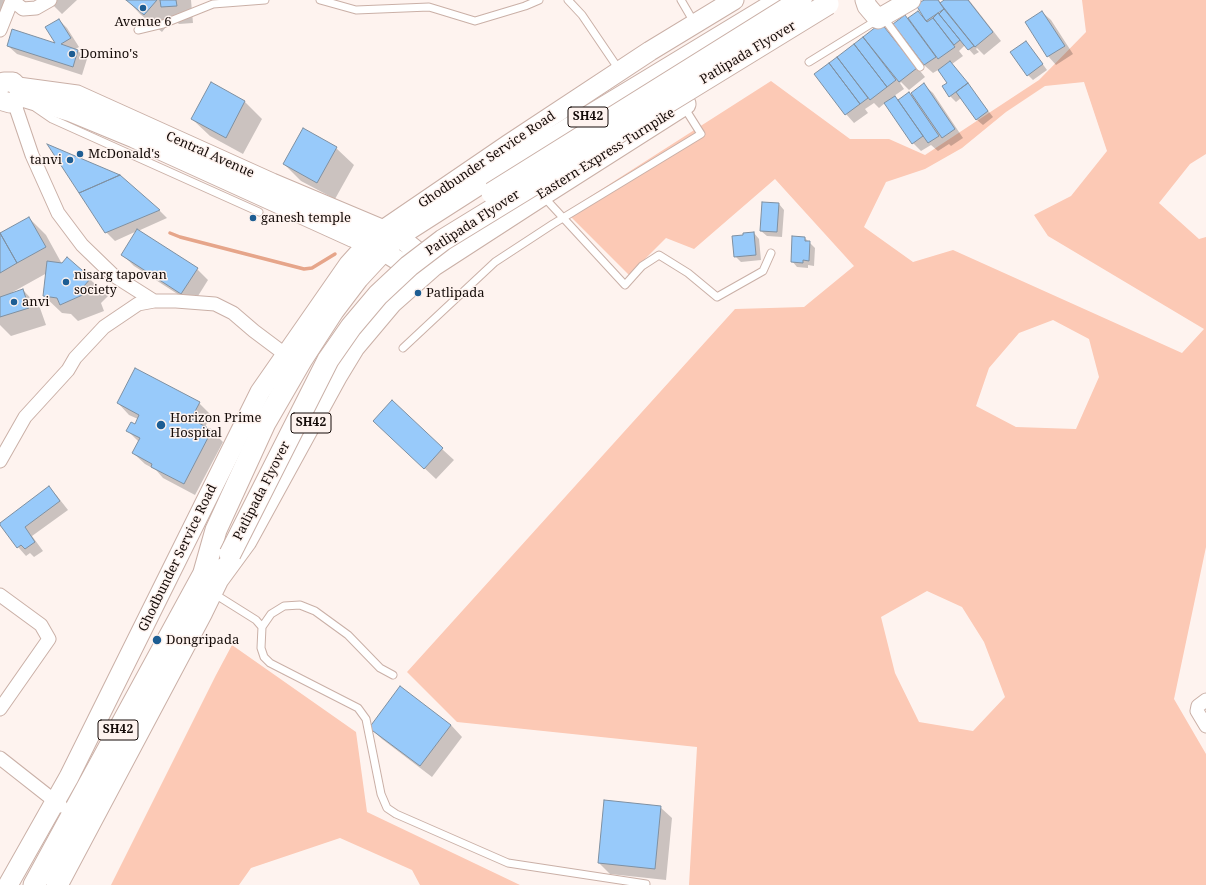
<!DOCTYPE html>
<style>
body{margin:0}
canvas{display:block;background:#fef3ef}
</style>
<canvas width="1206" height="885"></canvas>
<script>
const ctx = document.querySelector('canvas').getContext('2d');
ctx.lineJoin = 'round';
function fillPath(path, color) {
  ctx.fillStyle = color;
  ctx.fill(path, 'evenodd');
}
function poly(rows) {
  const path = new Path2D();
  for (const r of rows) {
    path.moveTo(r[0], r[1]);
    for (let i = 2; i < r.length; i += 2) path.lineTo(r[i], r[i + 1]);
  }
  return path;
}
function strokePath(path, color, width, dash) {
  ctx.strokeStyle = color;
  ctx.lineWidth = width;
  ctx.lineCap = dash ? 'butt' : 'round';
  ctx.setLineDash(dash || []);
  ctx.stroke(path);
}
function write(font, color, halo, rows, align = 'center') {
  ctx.font = font + ' "Noto Serif",serif';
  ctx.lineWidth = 3;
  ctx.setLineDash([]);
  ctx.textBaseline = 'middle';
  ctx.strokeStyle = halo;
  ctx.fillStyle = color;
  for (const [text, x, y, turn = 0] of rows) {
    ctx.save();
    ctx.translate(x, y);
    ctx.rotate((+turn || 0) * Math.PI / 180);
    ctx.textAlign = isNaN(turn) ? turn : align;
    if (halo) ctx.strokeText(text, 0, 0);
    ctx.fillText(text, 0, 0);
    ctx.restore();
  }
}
fillPath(poly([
 [1082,0,1206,0,1206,154,1190,164,1159,203,1199,239,1206,237,1206,547,1174,699,1206,754,1206,885,689,885,697,747,457,722,407,672,735,309,804,307,854,266,775,179,694,249,666,238,629,275,566,212,771,81,850,139,889,139,925,155,1039,80,1086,32],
 [1084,82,1107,151,1071,196,1034,215,1048,236,1204,329,1182,353,953,250,913,262,864,227,886,182,925,169,962,148,1006,112,1045,86],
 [1053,320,1089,339,1099,377,1076,429,1016,427,976,406,989,368,1019,333],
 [927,591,962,607,984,642,1005,697,973,731,919,722,895,673,881,617],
 [232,645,356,732,367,812,520,885,420,885,412,870,340,838,251,868,239,885,111,885,216,675]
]), '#fcc9b5');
fillPath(poly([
 [0,0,4,0,3,15,0,15],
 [48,0,77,0,62,14],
 [127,0,191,0,193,23,179,24,173,18,162,32,140,14],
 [925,0,939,0,941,3,945,0,969,0,1001,41,984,55,977,48,976,49,979,52,974,55,965,45,959,51,963,56,952,64,993,117,983,125,977,120,961,98,956,102,950,96,943,87,948,83,938,70,933,73,924,65,894,24,908,20,918,12,924,17],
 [945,8,939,15,937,13],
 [1042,12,1051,20,1073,54,1056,65,1048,56],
 [59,20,67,28,79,47,74,50,78,51,87,59,82,75,17,54,8,46,57,45],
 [881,24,889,33,925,77,909,90,901,82,900,83,904,89,894,96,899,101,911,95,924,85,933,93,963,138,951,146,949,144,938,151,931,145,921,151,913,143,885,103,879,108,874,103,865,109,868,113,854,123,846,114,816,74],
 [1031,48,1047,70,1033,80,1028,75],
 [211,84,245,102,262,119,243,154,210,136,192,119],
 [336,148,354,165,335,199,301,181,284,164],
 [779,204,784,210,782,237,767,236,761,231],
 [159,210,167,218,138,231,197,269,208,280,193,304,134,266,122,254,137,231,115,241,106,232],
 [29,218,46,235,62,264,67,258,108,296,101,303,104,311,78,321,71,314,62,313,44,296,47,273,11,293,23,290,40,308,46,325,11,336,0,325,0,234],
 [754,233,759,239,761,260,741,262,735,256],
 [805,238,815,248,814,266,808,265,808,268,797,267,792,261],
 [136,369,199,403,211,415,205,427,212,431,223,442,195,495,163,478,156,470,145,464,133,453,139,442,128,431,135,426,138,419,129,415,118,403],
 [386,432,442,449,454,460,436,479],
 [49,487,57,496,68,510,32,536,43,551,34,557,30,553,26,556,18,547,0,524],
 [451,725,462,737,432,777,382,739,370,728],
 [660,807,672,818,666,880,610,874,599,863]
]), '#0003');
strokePath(poly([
 [170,233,180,237,304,269,312,268,335,254]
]), '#e6a58a', 3.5);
const building = poly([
 [126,0,157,0,144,15,126,0],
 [160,0,176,0,177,6,161,7,160,0],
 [924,0,938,0,944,9,926,21,916,5,924,0],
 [944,0,968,0,993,32,975,47,940,3,944,0],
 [944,9,974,46,968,50,939,14,944,9],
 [918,11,927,22,933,18,955,47,938,59,908,18,918,11],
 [1042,11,1065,46,1047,57,1025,22,1042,11],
 [938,13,960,40,954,45,933,18,938,13],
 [905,15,936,57,924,65,893,24,905,15],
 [59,19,71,38,61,44,78,50,73,67,7,46,12,29,55,43,45,27,59,19],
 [881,23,917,68,899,82,863,37,881,23],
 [863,37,896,80,887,87,854,44,863,37],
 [1026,41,1043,64,1027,76,1010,52,1026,41],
 [854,44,887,87,870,100,837,57,854,44],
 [837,57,868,98,860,104,829,63,837,57],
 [950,61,968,83,949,97,942,86,947,83,938,70,950,61],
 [829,63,860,104,845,115,814,74,829,63],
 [211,82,245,101,226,138,191,119,211,82],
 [924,83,955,129,942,138,911,93,924,83],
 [968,83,988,111,976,120,956,92,968,83],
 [909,92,939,136,928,143,898,100,909,92],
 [895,96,923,136,912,144,884,103,895,96],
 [303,128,337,147,317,183,283,164,303,128],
 [47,144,120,175,79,193,47,144],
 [120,175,160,210,105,233,79,193,120,175],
 [762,202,779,203,777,232,760,231,762,202],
 [29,217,46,247,17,263,0,233,29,217],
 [137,229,198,268,181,294,121,255,137,229],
 [754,232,756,255,734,257,732,236,743,235,743,233,754,232],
 [0,233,17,263,0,273,0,233],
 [792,236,805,237,805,241,810,241,809,261,803,260,803,263,791,262,792,236],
 [67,257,91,278,84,286,87,293,60,305,57,298,43,296,47,261,62,263,67,257],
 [23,289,29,308,0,317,0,297,23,289],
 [135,368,200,402,191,419,212,430,184,484,151,467,152,464,132,453,140,438,126,431,131,422,135,424,139,415,117,403,135,368],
 [392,400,443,448,424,469,373,421,392,400],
 [49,486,60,501,25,527,35,542,25,549,21,545,17,548,0,525,0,523,49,486],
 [400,686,451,725,420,766,369,728,400,686],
 [604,800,661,806,655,869,598,863,604,800]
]);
fillPath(building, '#98cafa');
strokePath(building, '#7f90a1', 1);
const lane = poly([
 [320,0,356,10,429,7,475,21,525,6,539,0],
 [568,0,582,15,620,71],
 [681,0,695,24],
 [883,17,920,67],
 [138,30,163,24,213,4,265,0],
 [809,62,877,20],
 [36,108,52,119,259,212],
 [543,196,625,285,642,266,659,255,688,273,717,297,763,271,771,253],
 [403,348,495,262,553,224,701,134,684,107],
 [213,593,256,620,262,627,261,648,264,657,270,663,358,708,366,719,381,794,387,808,396,814,508,863,646,884],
 [262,627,271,614,284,606,300,605,315,611,348,635,380,668,393,675]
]);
const street = poly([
 [12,0,23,9,36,8,50,0],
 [0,30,12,0],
 [14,102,32,155,58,213,82,245,113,275,154,301],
 [0,461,25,417,68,370,75,358,104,327,138,304,154,301,176,301,215,304,233,313,254,331,286,355],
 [0,595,41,625,49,639,0,709],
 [1206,700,1198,706,1197,711,1206,726],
 [0,758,61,806]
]);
const secondary = poly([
 [865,0,867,6,878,19,911,0],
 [0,86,4,82,13,82,18,87,20,93,19,96,16,101,10,103,3,101,0,98],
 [18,87,77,95,272,183,398,236,434,265],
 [19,96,71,112,134,138,352,237,368,243,383,251,421,275],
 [383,230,509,144,650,51,734,0],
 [8,885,69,777,260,392,349,264,368,243]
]);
const primary = poly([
 [203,576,216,530,265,423,302,359,333,311,358,278,383,251,398,236,512,163,781,0],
 [216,582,246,541,337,375,354,347,391,303,434,265,542,195,685,104],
 [34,885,209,564],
 [57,885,202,612,223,569]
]);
strokePath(lane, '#cab0a7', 9);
strokePath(street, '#cab0a7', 15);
strokePath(secondary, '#cab0a7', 21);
strokePath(primary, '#cab0a7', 23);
strokePath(lane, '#fff', 7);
strokePath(street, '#fff', 13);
strokePath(secondary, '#fff', 19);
strokePath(primary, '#fff', 21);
const primaryBridge = poly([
 [492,193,801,0],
 [230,554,328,360,351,327,378,295,409,266,443,240,828,4]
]);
strokePath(primaryBridge, '#cab0a7', 23, []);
strokePath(primaryBridge, '#fff', 21);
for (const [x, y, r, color] of [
 [143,8,4,"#1d5d93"],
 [72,54,4,"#1d5d93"],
 [80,154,4,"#1d5d93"],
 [70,160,4,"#1d5d93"],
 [253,218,4,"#1d5d93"],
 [66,282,4,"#1d5d93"],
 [418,293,4,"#1d5d93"],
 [14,302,4,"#1d5d93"],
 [161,425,5,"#1d5d93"],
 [157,640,5,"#1d5d93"]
]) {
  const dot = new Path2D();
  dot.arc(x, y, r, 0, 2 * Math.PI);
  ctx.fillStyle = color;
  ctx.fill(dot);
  strokePath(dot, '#fef3ef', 1.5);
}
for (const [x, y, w] of [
 [588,117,40],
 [311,423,40],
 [118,730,40]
]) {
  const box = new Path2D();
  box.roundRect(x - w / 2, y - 10, w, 20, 3);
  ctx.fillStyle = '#fef3ef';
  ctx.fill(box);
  strokePath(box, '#140b08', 1);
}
write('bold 12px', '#140b08', null, [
 ["SH42",588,117],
 ["SH42",311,423],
 ["SH42",118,730]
]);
write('13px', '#140b08', '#fef3ef', [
 ["Avenue 6",143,22,"center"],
 ["Domino's",80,54],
 ["McDonald's",88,154],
 ["tanvi",62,160,"right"],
 ["ganesh temple",261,218],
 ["nisarg tapovan",74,275],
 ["society",74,290],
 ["Patlipada",426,293],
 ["anvi",22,302],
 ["Horizon Prime",170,418],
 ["Hospital",170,433],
 ["Dongripada",166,640]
], 'left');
write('13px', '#140b08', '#fef3ef', [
 ["Patlipada Flyover",748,53,-31],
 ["Eastern Express Turnpike",606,154,-32],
 ["Central Avenue",210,155,24],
 ["Ghodbunder Service Road",487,160,-34],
 ["Patlipada Flyover",473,223,-33],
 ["Patlipada Flyover",262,491,-63],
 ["Ghodbunder Service Road",178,558,-64]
]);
</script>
